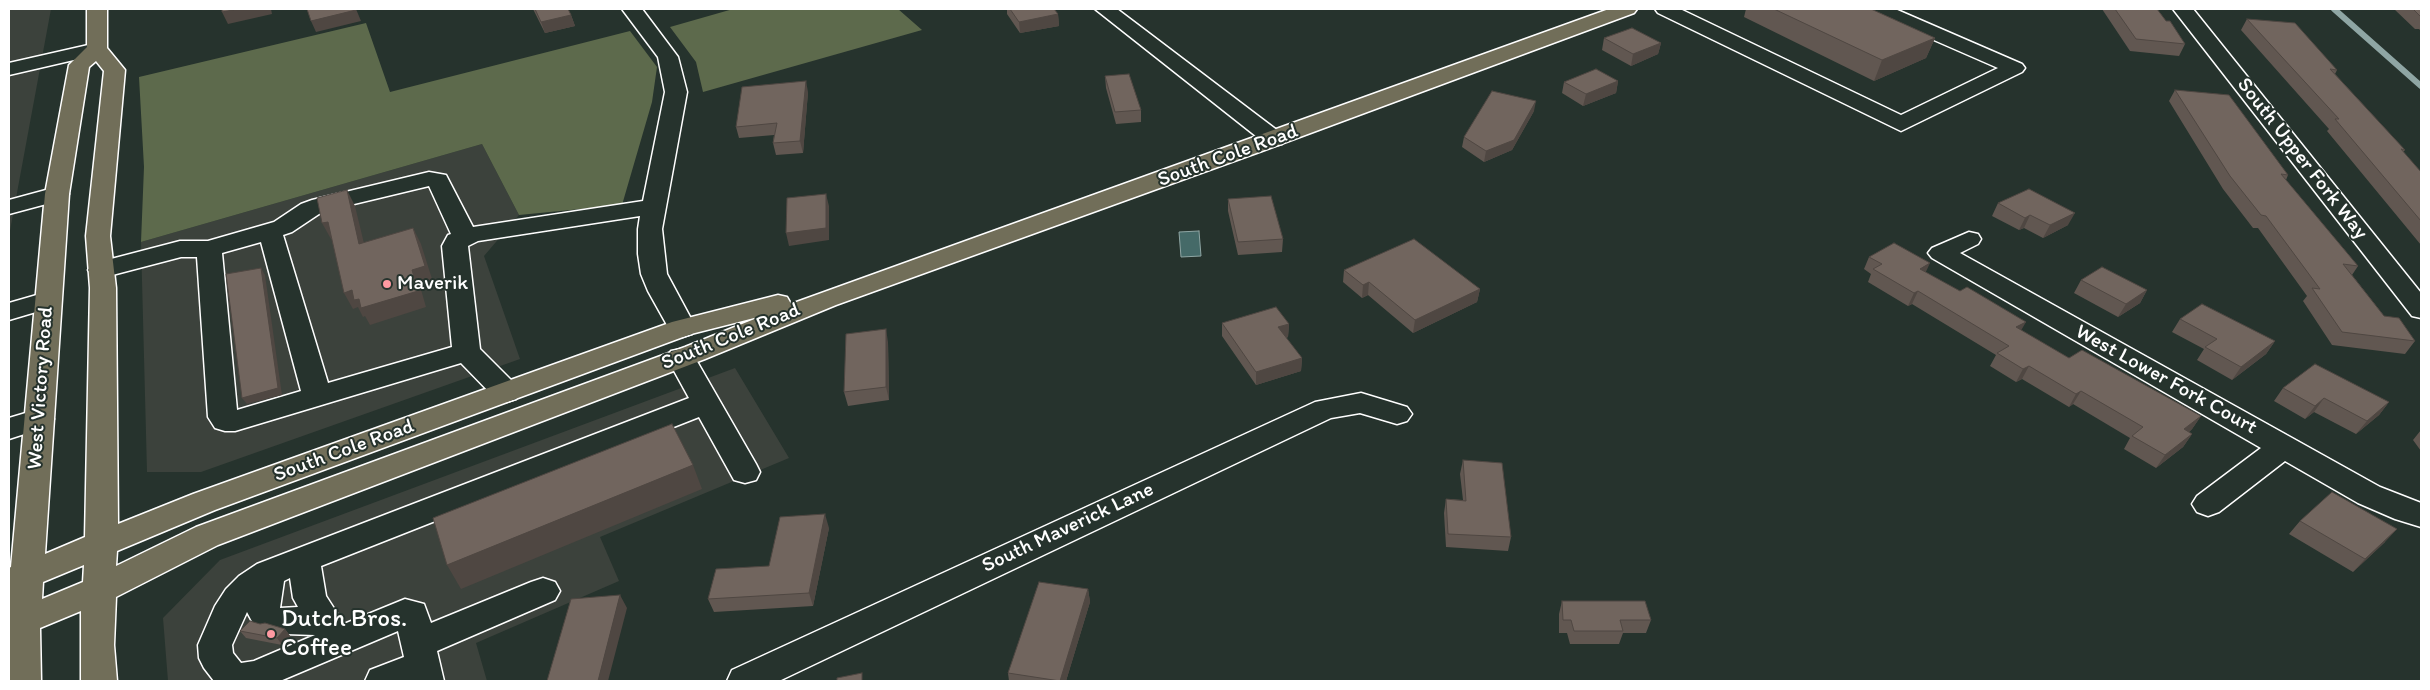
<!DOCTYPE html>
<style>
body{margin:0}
#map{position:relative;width:2430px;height:690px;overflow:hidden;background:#26332d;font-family:Itim,sans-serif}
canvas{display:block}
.frame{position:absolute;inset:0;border:10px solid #fff;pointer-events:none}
</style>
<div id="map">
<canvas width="2430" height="690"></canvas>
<div class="frame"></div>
</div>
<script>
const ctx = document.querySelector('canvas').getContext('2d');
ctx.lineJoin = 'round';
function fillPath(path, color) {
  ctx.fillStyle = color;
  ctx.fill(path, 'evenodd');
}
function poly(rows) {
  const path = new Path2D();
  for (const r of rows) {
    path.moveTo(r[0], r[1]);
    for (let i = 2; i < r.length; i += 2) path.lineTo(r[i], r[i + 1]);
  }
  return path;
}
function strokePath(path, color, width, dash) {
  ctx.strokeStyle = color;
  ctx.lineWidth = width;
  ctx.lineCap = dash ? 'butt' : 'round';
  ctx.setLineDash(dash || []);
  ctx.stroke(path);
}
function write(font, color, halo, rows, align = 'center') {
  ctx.font = font + ' Itim,sans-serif';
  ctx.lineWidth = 4;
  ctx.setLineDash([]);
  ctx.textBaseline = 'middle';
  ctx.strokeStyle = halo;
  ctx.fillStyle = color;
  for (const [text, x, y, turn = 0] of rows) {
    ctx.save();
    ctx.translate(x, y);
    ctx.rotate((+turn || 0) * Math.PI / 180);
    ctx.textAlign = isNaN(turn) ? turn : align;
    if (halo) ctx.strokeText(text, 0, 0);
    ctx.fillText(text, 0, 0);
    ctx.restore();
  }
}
fillPath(poly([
 [9,9,51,9,9,236],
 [482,144,519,215,484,256,520,359,201,472,147,472,141,242],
 [735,368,789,458,600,537,619,581,476,643,487,681,168,681,163,618,220,560]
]), '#3c423c');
fillPath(poly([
 [733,9,898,9,922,30,703,92,696,62,670,27],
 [366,23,390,92,630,31,657,67,652,102,622,205,519,215,482,144,141,242,144,167,139,77]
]), '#5d6a4c');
const water = poly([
 [1199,231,1201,256,1181,257,1179,232,1199,231]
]);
fillPath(water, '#456a68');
strokePath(water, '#8fa6a4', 1);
strokePath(poly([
 [2334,9,2421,86]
]), '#8fa6a4', 6);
const minor = poly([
 [622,9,642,9,678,57,687,92,662,229,667,274,696,328,692,334,682,337,672,334,648,291,641,274,638,254,638,229,640,216,478,241,468,246,480,349,516,385,520,392,516,399,506,402,496,399,461,363,235,431,225,431,215,428,208,417,197,257,181,257,101,278,92,276,88,270,92,264,180,241,208,241,274,222,301,204,312,200,429,172,446,175,473,227,643,201,665,92,658,57,622,9],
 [429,186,451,234,448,235,442,246,452,347,328,383,283,235,292,232,319,214,329,210,429,186],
 [261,242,301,391,237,410,222,253,261,242],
 [1095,9,1117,9,1282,134,1285,139,1282,144,1274,146,1266,144,1095,9],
 [1655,9,1680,9,1901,115,1998,68,1872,13,1869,9,1895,9,2022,64,2025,68,2022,72,1901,131,1658,13,1655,9],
 [2173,9,2193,9,2421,293,2421,318,2412,316,2173,9],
 [97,43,104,45,107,49,104,53,9,75,9,63,97,43],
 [57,187,65,189,69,194,65,199,9,214,9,200,57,187],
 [1969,232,1978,234,1981,239,1978,244,1960,253,2380,487,2421,503,2421,527,2395,519,2358,503,2285,461,2219,512,2208,516,2197,512,2192,504,2197,496,2261,448,1932,258,1928,253,1932,248,1969,232],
 [47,292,56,294,60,300,56,306,9,320,9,303,47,292],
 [681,349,691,351,756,464,760,472,756,480,745,483,734,480,699,417,321,566,326,596,344,624,405,599,424,604,431,623,531,582,543,578,555,582,560,591,555,600,437,651,444,681,365,681,370,670,404,657,398,631,280,681,214,681,204,668,199,658,198,645,215,606,226,589,239,576,257,564,689,398,667,358,671,351,681,349],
 [290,578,293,598,298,607,280,608,284,581,290,578],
 [247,612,254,625,266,629,271,627,273,630,285,634,315,635,254,661,241,663,233,653,232,645,247,612],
 [1361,393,1407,407,1412,414,1407,421,1397,424,1360,413,1331,418,779,681,727,681,732,670,1315,402,1361,393],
 [39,409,49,412,54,419,49,426,9,439,9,418,39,409]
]);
const major = poly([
 [87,9,107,9,107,48,125,70,110,236,116,288,118,524,193,494,672,322,778,295,787,297,791,304,1609,9,1637,9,1634,13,1262,151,836,305,705,359,218,545,116,597,114,645,117,681,81,681,81,611,40,628,41,681,9,681,9,568,11,567,45,194,69,65,87,47,87,9],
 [96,61,104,71,86,236,90,288,85,537,45,554,69,194,89,67,96,61],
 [762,316,685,347,196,527,116,566,117,551,215,510,691,334,762,316],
 [84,565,83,582,42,599,43,582,84,565]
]);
strokePath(minor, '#fff', 3);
strokePath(major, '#fff', 3);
fillPath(minor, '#26332d');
fillPath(major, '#716e59');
fillPath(poly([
 [533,9,568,9,571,15,575,26,545,33],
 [1007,9,1054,9,1058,14,1059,26,1020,33,1007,14],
 [1746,9,1871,9,1935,38,1926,58,1874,81,1744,17],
 [2102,9,2157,9,2166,21,2185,44,2179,56,2130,51],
 [2394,9,2421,9,2421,31,2419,29,2415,29],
 [2247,19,2337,70,2335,74,2405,150,2403,152,2421,172,2421,245,2327,131,2329,129,2241,30],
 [1604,38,1661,43,1658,54,1631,66,1602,50],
 [1105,76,1141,110,1141,122,1116,124,1106,88],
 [1618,81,1616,93,1583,106,1562,93,1564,82],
 [2175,90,2288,175,2286,180,2358,266,2352,275,2384,316,2415,341,2405,354,2332,345,2303,301,2307,296,2258,228,2253,228,2223,189,2169,101],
 [808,92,803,153,776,155,773,143,774,135,739,138,736,127],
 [1534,111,1512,150,1484,162,1462,147,1464,137],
 [1228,199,1283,239,1282,252,1238,255,1228,211],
 [1998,203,2068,225,2043,238,2024,228,2019,230,1992,216],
 [1869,257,1926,272,2021,331,2069,358,2201,416,2192,429,2189,432,2192,434,2183,447,2156,468,2124,449,2130,438,2073,404,2069,407,2022,379,2016,382,1990,366,1996,355,1912,304,1908,306,1868,282,1871,274,1864,269],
 [1344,270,1480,289,1477,302,1413,333,1368,295,1362,298,1343,282],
 [2081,280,2147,290,2140,303,2118,317,2074,293],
 [2180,319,2275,341,2266,354,2232,380,2197,360,2204,349,2172,332],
 [1222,323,1289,324,1288,337,1286,338,1302,358,1301,371,1256,385,1222,336],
 [888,342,889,400,848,406,844,392],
 [2283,388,2389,402,2379,415,2356,434,2314,412,2305,419,2274,401],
 [2421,430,2421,451,2413,440],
 [1463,460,1511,537,1508,551,1446,547,1444,513,1446,499,1463,500,1460,474],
 [2300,521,2385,542,2353,572,2289,534],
 [829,528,813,606,714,612,708,599,769,566],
 [1088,589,1090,602,1066,681,1009,681,1008,673],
 [1562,601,1651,620,1646,633,1623,633,1619,644,1570,644,1567,633,1559,633,1559,614],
 [260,624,285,629,290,636,282,645,246,638,240,631]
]), '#615751');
fillPath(poly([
 [239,9,271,9,272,14,228,24,222,12],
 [356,9,361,21,316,32,311,21],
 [1058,14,1059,26,1020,33,1019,22],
 [571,15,575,26,545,33,541,22],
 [1935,38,1926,58,1874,81,1882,60],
 [1661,43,1658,54,1631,66,1633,54],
 [806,81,808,92,803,153,800,141],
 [1618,81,1616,93,1583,106,1586,94],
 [1536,101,1534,111,1512,150,1484,162,1486,151],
 [347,190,355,206,368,260,359,244],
 [826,194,829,206,829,240,789,246,786,233],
 [2075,213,2068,225,2043,238,2050,225],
 [2030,215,2024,228,2019,230,2025,218],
 [328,222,336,238,331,239,322,223],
 [413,228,421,244,433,282,420,286,426,307,370,325,365,316,363,317,358,307,353,309,344,293,412,270],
 [1930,263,1924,276,1920,269],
 [261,268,265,275,282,395,247,404,242,398],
 [1369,282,1368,295,1362,298,1363,285],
 [1480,289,1477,302,1413,333,1415,320],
 [2147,290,2140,303,2118,317,2126,304],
 [1918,291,1912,304,1908,306,1914,293],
 [2026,322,2019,334,2016,327],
 [1289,324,1288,337,1278,340,1278,327],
 [886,329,888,342,889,400,886,387],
 [2275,341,2266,354,2232,380,2241,367],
 [1302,358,1301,371,1256,385,1256,372],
 [2029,366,2022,379,2016,382,2023,369],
 [2081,391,2073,404,2069,407,2076,394],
 [2324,398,2314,412,2305,419,2315,406],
 [2389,402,2379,415,2356,434,2367,421],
 [2201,416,2192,429,2175,442,2184,429],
 [2192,434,2183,447,2156,468,2165,455],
 [693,465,702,489,461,589,447,565],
 [825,514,829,528,813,606,809,593],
 [2397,529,2385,542,2353,572,2365,559],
 [1088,589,1090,602,1066,681,1060,681],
 [620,595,627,608,608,681,598,681],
 [285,629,290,636,282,645,277,638]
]), '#4f4742');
const building = poly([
 [222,9,239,9,222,12,222,9],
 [307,9,356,9,356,10,311,21,307,9],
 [535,9,568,9,571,15,541,22,535,9],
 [1010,9,1054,9,1058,14,1019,22,1010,9],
 [1774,9,1871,9,1935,38,1882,60,1774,9],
 [2115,9,2157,9,2166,21,2170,21,2185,44,2136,39,2115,9],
 [2413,9,2421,9,2421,17,2413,9],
 [2247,19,2295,23,2337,70,2330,69,2405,150,2401,149,2421,172,2421,221,2335,119,2339,119,2247,19],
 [1632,28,1661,43,1633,54,1604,38,1632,28],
 [1596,69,1618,81,1586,94,1564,82,1596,69],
 [1129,74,1141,110,1115,112,1105,76,1129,74],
 [806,81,800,141,773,143,777,123,736,127,742,87,806,81],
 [2175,90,2229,95,2288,175,2281,174,2358,266,2343,264,2384,316,2399,318,2415,341,2342,332,2312,288,2320,289,2266,216,2261,215,2230,176,2175,90],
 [1492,91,1536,101,1514,140,1486,151,1464,137,1492,91],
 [2029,189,2075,213,2050,225,2030,215,2025,218,1998,203,2029,189],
 [347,190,359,244,413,228,425,266,412,270,418,291,361,308,359,299,354,300,352,290,344,293,328,222,322,223,317,198,347,190],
 [826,194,826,228,786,233,787,198,826,194],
 [1271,196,1283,239,1238,242,1228,199,1271,196],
 [1414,239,1480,289,1415,320,1369,282,1363,285,1344,270,1414,239],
 [1894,243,1930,263,1920,269,1960,291,1967,287,2026,322,2016,327,2069,358,2082,350,2201,416,2184,429,2192,434,2165,455,2132,436,2143,427,2081,391,2076,394,2029,366,2023,369,1997,353,2009,346,1918,291,1914,293,1873,269,1882,264,1869,257,1894,243],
 [2102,267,2147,290,2126,304,2081,280,2102,267],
 [261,268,278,388,242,398,226,274,261,268],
 [2202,304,2275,341,2241,367,2205,347,2217,339,2180,319,2202,304],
 [1276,307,1289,324,1278,327,1302,358,1256,372,1222,323,1276,307],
 [886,329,886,387,844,392,846,334,886,329],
 [2315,364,2389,402,2367,421,2324,398,2315,406,2283,388,2315,364],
 [672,424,693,465,447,565,433,518,672,424],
 [1463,460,1502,463,1511,537,1448,534,1446,499,1466,501,1463,460],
 [2332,492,2397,529,2365,559,2300,521,2332,492],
 [825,514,809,593,708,599,716,569,769,566,780,517,825,514],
 [1039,582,1088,589,1060,681,1008,673,1039,582],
 [620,595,598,681,547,681,571,599,620,595],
 [1562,601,1645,601,1651,620,1620,620,1623,631,1574,631,1571,620,1563,620,1562,601],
 [250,621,260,624,265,623,285,629,277,638,240,631,250,621],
 [862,673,862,681,837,681,837,678,862,673]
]);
fillPath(building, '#71655e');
strokePath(building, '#4f4742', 1);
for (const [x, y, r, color] of [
 [387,284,5,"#ff9aa2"],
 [271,634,5,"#ff9aa2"]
]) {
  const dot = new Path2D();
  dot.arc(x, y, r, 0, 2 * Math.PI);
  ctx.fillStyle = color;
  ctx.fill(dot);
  strokePath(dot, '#26332d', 2);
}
write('21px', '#fff', '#26332d', [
 ["South Cole Road",1228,156,-20],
 ["South Upper Fork Way",2302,159,52],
 ["South Cole Road",731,337,-22],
 ["West Lower Fork Court",2166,380,29],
 ["West Victory Road",41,388,-86],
 ["South Cole Road",344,451,-20],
 ["South Maverick Lane",1068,528,-25]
]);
write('21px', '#fff', '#26332d', [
 ["Maverik",397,284]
], 'left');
write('25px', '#fff', '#26332d', [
 ["Dutch Bros.",281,620],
 ["Coffee",281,649]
], 'left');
</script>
